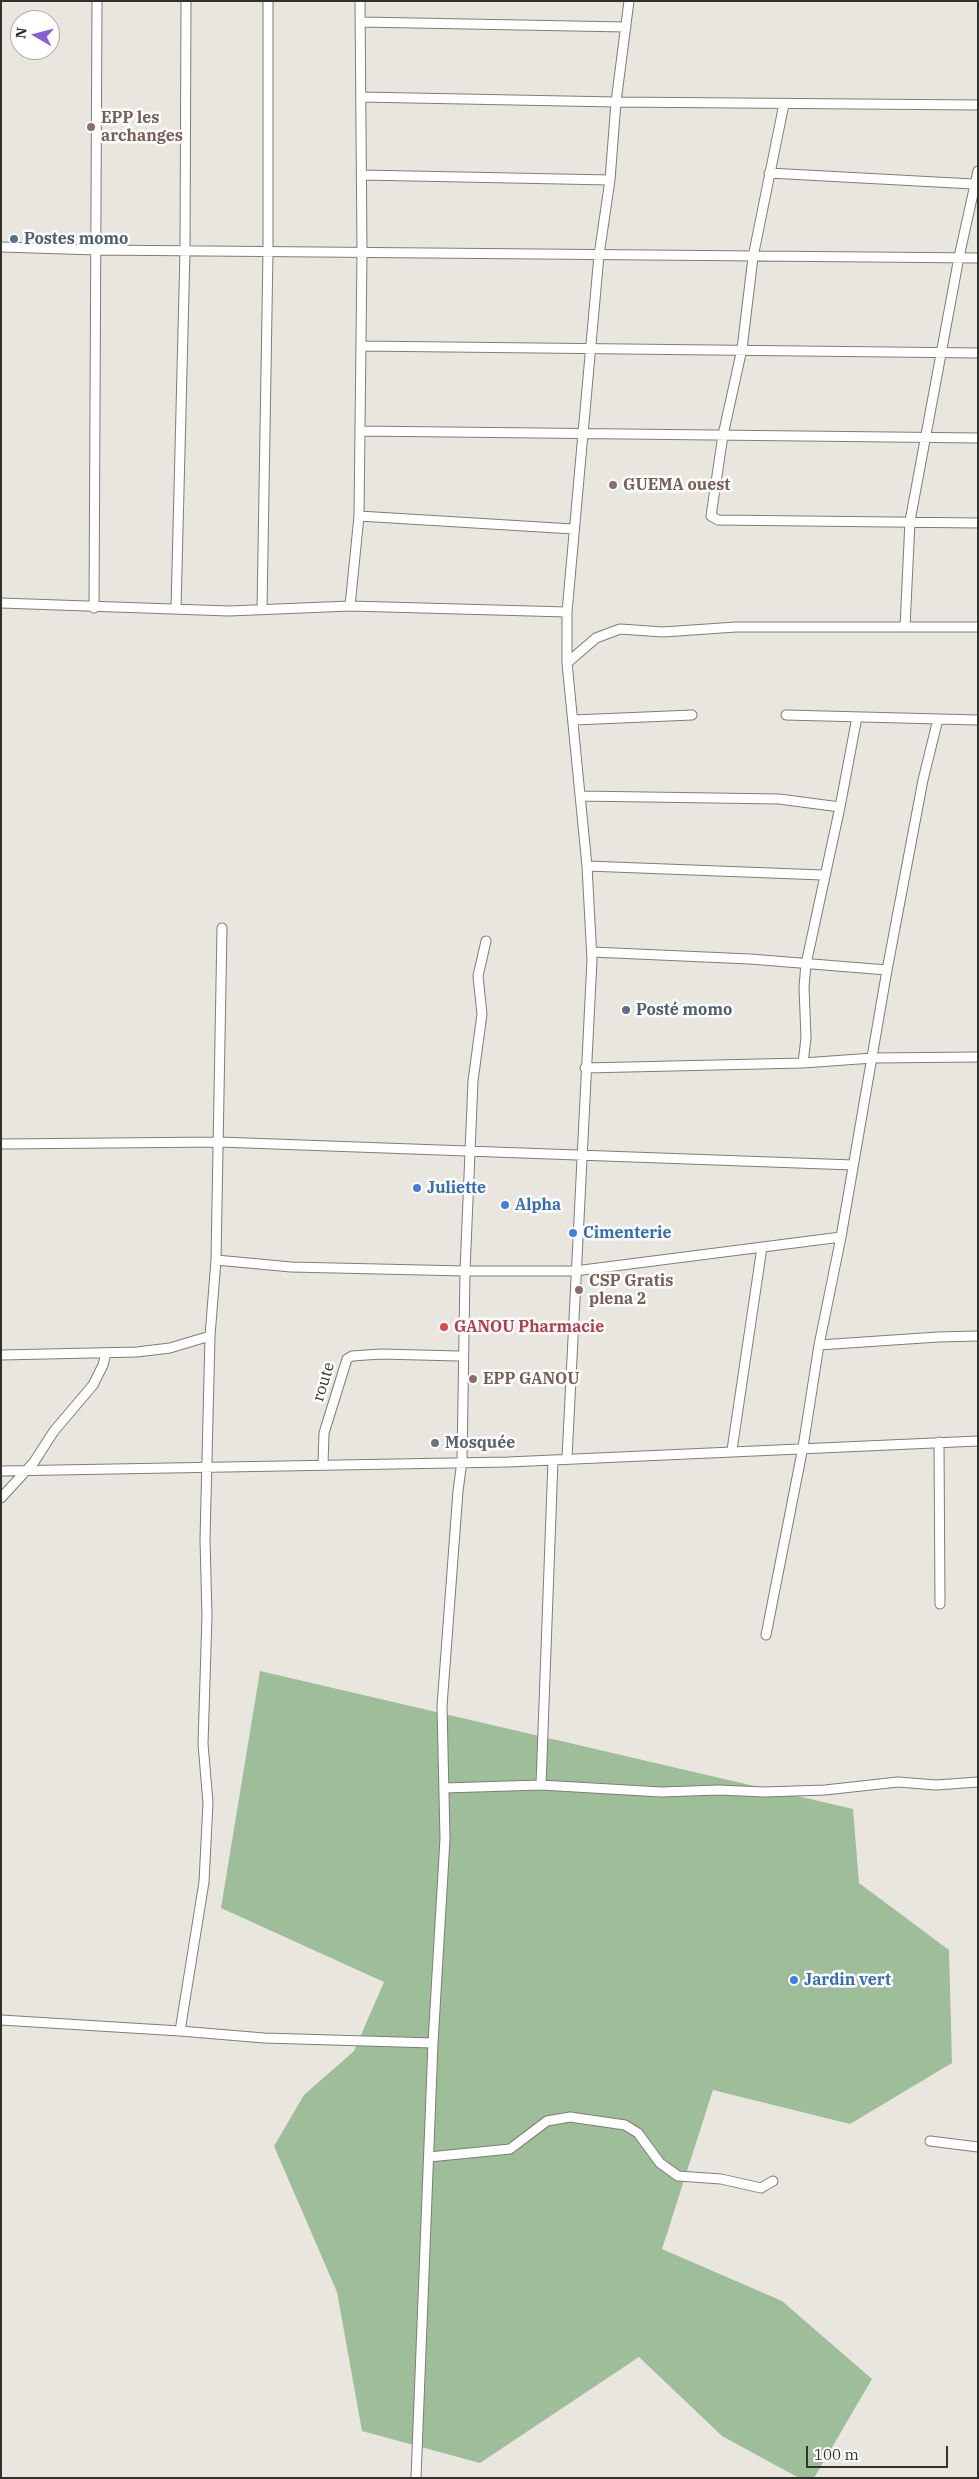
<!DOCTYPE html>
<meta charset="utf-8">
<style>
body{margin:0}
#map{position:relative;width:979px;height:2479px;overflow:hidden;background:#e9e6df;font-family:"IBM Plex Serif",serif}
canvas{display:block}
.frame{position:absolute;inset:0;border:2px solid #32312e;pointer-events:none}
.north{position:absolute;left:10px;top:10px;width:50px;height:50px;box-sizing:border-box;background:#fff;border:1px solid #adadab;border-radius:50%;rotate:278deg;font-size:14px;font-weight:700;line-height:20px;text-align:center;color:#32312e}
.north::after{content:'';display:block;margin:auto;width:18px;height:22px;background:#865fd9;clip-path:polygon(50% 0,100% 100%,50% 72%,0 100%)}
.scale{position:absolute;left:806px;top:2446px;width:142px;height:22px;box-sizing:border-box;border:2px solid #32312e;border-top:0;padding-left:6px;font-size:15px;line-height:18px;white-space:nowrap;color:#32312e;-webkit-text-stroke:4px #fff;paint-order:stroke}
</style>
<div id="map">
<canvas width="979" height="2479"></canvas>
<div class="frame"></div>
<div class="north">N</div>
<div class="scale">100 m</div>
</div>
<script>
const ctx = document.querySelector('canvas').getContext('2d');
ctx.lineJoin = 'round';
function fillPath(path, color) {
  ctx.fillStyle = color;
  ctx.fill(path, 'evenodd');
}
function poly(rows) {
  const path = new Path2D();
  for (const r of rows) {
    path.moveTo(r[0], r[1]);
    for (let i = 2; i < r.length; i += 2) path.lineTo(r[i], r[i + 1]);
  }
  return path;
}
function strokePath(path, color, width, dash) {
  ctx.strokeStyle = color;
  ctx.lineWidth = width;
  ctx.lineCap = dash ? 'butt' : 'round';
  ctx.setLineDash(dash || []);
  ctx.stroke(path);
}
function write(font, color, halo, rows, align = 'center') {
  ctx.font = font + ' "IBM Plex Serif",serif';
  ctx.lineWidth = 5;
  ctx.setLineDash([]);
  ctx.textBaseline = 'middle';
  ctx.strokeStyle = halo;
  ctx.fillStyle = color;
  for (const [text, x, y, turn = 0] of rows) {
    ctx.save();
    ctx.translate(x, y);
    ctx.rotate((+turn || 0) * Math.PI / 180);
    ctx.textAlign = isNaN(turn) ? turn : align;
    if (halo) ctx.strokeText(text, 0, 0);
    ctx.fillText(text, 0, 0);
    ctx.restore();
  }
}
fillPath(poly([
 [260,1671,853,1809,859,1883,949,1950,952,2063,850,2124,713,2090,662,2249,782,2301,872,2379,814,2478,799,2478,722,2436,639,2357,480,2463,362,2431,337,2292,274,2146,304,2095,354,2051,384,1982,221,1908]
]), '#9ebd99');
const minor = poly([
 [361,22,626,27],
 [361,97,616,102,978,105],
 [784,104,753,257,742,349,723,435,711,516,718,520,978,523],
 [769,173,973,184],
 [362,175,610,180],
 [1,247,97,250,978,258],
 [361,346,978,353],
 [360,431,978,438],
 [359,516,573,529],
 [1,603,229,611,350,606,567,612],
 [350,606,359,516,362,253,360,1],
 [94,608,97,1],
 [176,609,185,251,186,1],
 [262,610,268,252,268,1],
 [905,627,910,521,959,257,978,171],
 [567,663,596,638,620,629,663,632,736,627,978,627],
 [786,715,978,720],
 [574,720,692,715],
 [580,796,779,799,840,807],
 [587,866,823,875],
 [222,928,216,1260,210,1336,205,1540,207,1616,203,1744,208,1803,204,1882,180,2031,264,2038,433,2043],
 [592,952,750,959,887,970],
 [803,1063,806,1038,804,987,806,964,840,807,857,717],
 [585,1068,803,1063,873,1058,978,1057],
 [1,1144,219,1142,853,1165],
 [216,1260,291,1267,465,1271,575,1271,841,1237],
 [819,1345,938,1337,978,1336],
 [1,1355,137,1352,170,1348,210,1336],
 [939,1442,940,1604],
 [732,1450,762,1247],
 [567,1458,592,960,587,866,567,663,567,612,599,255,610,180,616,102,629,1],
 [323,1464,324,1433,347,1359,352,1356,381,1354,458,1356],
 [1,1471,508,1462,978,1441],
 [1,1498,34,1462,54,1431,93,1385,103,1365,106,1353],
 [766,1635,803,1447,819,1345,841,1237,887,970,923,780,938,719],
 [541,1785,553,1460],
 [444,1788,541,1785,661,1792,719,1790,764,1792,825,1790,898,1782,936,1785,978,1782],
 [1,2020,180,2031],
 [930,2141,978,2147],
 [429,2157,510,2149,547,2121,570,2117,625,2125,638,2133,660,2163,678,2176,721,2179,761,2188,773,2181],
 [416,2478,433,2043,445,1839,442,1706,458,1491,462,1461,465,1271,473,1081,482,1014,478,976,486,941]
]);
strokePath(minor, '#807d77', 11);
strokePath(minor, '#fff', 9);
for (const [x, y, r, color] of [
 [91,127,5,"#8d6e63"],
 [14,239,5,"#5c6f8a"],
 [613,485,5,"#8d6e63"],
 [626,1010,5,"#5c6f8a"],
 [417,1188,5,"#3f7fe0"],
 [505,1205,5,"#3f7fe0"],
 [573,1233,5,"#3f7fe0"],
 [579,1290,5,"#8d6e63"],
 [444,1327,5,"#e0444e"],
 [473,1379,5,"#8d6e63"],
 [435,1443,5,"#6b7280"],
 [794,1980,5,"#3f7fe0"]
]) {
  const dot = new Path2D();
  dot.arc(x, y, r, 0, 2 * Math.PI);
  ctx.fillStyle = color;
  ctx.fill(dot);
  strokePath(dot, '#fff', 2);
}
write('bold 16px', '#785e54', '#fff', [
 ["EPP les",101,118],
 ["archanges",101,136],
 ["GUEMA ouest",623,485],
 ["CSP Gratis",589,1281],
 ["plena 2",589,1299],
 ["EPP GANOU",483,1379]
], 'left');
write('bold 16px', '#4e5e75', '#fff', [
 ["Postes momo",24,239],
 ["Posté momo",636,1010]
], 'left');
write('bold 16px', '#366cbe', '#fff', [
 ["Juliette",427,1188],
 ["Alpha",515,1205],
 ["Cimenterie",583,1233],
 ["Jardin vert",804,1980]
], 'left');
write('bold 16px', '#be3a42', '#fff', [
 ["GANOU Pharmacie",454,1327]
], 'left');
write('16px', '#32312e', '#fff', [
 ["route",324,1382,-73]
]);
write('bold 16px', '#5b616d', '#fff', [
 ["Mosquée",445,1443]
], 'left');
</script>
